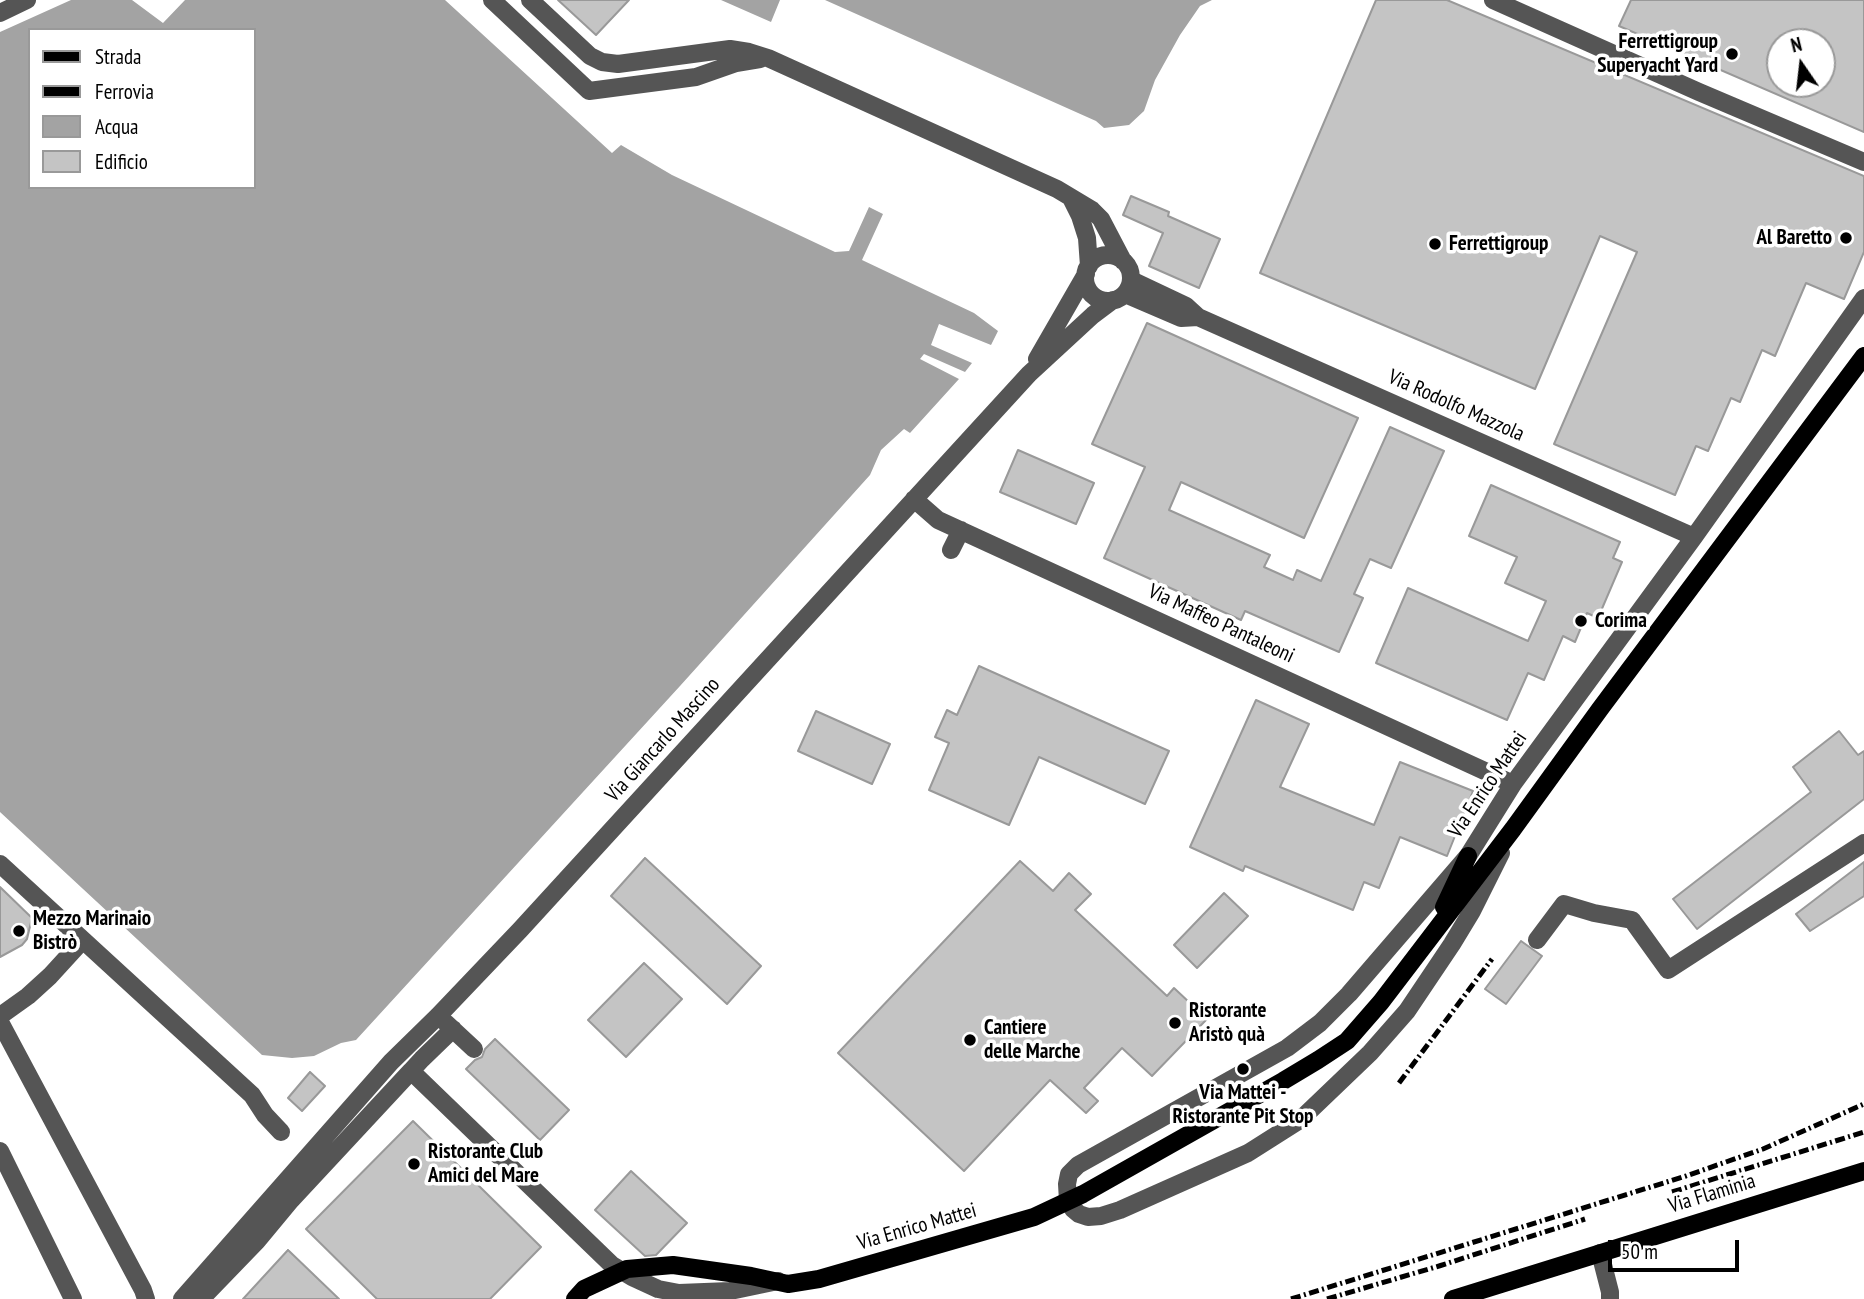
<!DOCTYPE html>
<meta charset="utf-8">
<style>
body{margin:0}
#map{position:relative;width:1864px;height:1299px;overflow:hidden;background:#fff;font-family:"PT Sans Narrow",sans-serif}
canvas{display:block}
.legend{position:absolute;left:28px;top:28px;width:228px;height:161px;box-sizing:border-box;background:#fff;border:2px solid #999;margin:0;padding:9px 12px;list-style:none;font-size:21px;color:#000}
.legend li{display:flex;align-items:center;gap:14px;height:35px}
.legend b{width:35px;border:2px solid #999}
.north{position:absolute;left:1766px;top:28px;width:70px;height:70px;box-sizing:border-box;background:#fff;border:2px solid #999;border-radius:50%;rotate:346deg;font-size:19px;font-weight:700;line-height:28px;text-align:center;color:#000}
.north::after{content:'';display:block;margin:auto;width:24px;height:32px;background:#000;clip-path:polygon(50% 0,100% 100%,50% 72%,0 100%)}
.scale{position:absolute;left:1608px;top:1240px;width:131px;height:32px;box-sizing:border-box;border:4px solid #000;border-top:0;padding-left:9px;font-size:21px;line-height:24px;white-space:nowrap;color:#000;-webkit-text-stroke:5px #fff;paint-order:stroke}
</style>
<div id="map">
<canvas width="1864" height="1299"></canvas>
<ul class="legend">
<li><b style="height:9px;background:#000"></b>Strada</li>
<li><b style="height:9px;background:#000"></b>Ferrovia</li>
<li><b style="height:19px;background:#a3a3a3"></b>Acqua</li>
<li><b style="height:19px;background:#c4c4c4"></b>Edificio</li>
</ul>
<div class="north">N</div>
<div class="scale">50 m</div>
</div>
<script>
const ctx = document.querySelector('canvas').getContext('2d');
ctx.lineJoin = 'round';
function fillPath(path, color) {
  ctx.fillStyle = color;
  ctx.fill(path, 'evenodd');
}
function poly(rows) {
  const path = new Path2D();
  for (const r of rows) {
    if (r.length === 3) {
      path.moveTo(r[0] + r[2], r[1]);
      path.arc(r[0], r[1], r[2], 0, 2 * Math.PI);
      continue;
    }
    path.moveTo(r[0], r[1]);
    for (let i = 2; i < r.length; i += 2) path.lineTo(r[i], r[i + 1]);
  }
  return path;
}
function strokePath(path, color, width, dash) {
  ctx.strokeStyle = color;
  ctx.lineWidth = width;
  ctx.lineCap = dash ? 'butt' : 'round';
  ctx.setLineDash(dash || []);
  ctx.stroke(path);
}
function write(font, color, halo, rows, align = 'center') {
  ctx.font = font + ' "PT Sans Narrow",sans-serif';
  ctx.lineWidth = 7;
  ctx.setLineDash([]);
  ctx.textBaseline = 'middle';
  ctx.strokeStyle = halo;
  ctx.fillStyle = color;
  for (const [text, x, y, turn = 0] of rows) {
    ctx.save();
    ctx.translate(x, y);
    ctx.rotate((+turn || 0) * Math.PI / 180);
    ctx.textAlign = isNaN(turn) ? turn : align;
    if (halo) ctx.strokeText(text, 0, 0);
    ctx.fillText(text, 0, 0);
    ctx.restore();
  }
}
fillPath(poly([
 [71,0,132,0,163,23,185,0,445,0,612,153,621,145,672,175,835,252,849,251,869,207,883,214,862,260,974,313,998,331,991,345,939,324,931,345,972,363,965,372,924,354,920,359,959,379,910,433,904,429,881,450,870,475,680,686,356,1040,341,1043,314,1056,292,1058,262,1055,0,812,0,32],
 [30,30,254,30,254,187,30,187],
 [721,0,780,0,771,22],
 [825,0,1212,0,1200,6,1180,35,1155,80,1144,111,1129,125,1104,128,1096,121]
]), '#a3a3a3');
const building = poly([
 [558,0,629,0,596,35,558,0],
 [1376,0,1447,0,1864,176,1864,252,1844,299,1806,283,1775,356,1762,350,1740,402,1731,398,1708,451,1696,446,1675,495,1554,444,1637,252,1600,236,1535,389,1260,273,1376,0],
 [1631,0,1864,0,1864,132,1619,26,1631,0],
 [1780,42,1822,42,1822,84,1780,84,1780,42],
 [1131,196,1169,212,1168,216,1220,239,1199,288,1149,266,1163,233,1123,215,1131,196],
 [1147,323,1358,418,1304,538,1181,482,1169,510,1270,555,1264,567,1293,580,1297,570,1321,581,1390,427,1444,451,1391,568,1370,559,1354,594,1363,598,1339,652,1245,611,1241,620,1104,558,1145,467,1092,444,1147,323],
 [1018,450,1094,483,1076,524,1000,492,1018,450],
 [1491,485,1620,542,1613,558,1622,562,1598,618,1587,613,1575,642,1563,636,1544,680,1528,673,1507,720,1376,663,1408,588,1528,641,1546,601,1505,583,1517,557,1469,536,1491,485],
 [979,666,1169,751,1145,804,1039,757,1009,825,929,790,949,743,935,737,947,710,957,715,979,666],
 [1256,700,1309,724,1280,787,1374,825,1400,762,1473,791,1447,856,1400,837,1379,888,1364,882,1353,910,1245,866,1243,871,1190,847,1256,700],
 [816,711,890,744,872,784,798,751,816,711],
 [1839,731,1858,755,1864,751,1864,799,1697,929,1673,899,1811,792,1793,767,1839,731],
 [645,858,761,966,727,1004,611,896,645,858],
 [1020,861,1053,891,1069,873,1091,894,1075,910,1167,996,1174,988,1207,1019,1152,1076,1122,1048,1084,1088,1098,1101,1086,1113,1050,1080,964,1171,838,1053,1020,861],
 [1864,862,1864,896,1810,931,1796,914,1864,862],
 [0,887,32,918,27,939,22,945,0,957,0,887],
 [1224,893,1248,916,1197,968,1174,945,1224,893],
 [1521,941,1542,956,1506,1004,1485,989,1521,941],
 [644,963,682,999,626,1057,588,1020,644,963],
 [495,1039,569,1110,540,1140,466,1069,475,1060,482,1057,485,1049,495,1039],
 [310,1072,325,1086,302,1111,288,1098,310,1072],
 [413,1121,541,1247,490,1299,377,1299,306,1229,413,1121],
 [631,1171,687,1223,656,1255,645,1256,595,1210,631,1171],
 [288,1250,339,1299,243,1299,288,1250]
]);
fillPath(building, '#c4c4c4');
strokePath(building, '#999', 2);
strokePath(poly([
 [492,0,589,91,696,77,736,63,760,59],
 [530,0,590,56,602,62,618,64,730,49,749,52,768,58,1057,189,1092,210,1101,219,1123,261],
 [1493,0,1699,92,1864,162],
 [0,13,27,0],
 [1071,198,1080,216,1087,238,1089,266],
 [1108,278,23],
 [1131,280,1186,306,1198,317,1694,537],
 [1125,294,1181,318,1198,317],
 [1037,359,1086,274],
 [914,499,938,520,1513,784],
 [951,550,961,530],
 [1501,853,1472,911,1452,944,1407,1011,1370,1053,1300,1120,1248,1153,1120,1210,1101,1216,1088,1217,1079,1214,1073,1209,1068,1201,1067,1184,1069,1174,1078,1165,1287,1048,1320,1023,1349,994,1468,856,1513,784,1694,537,1864,298],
 [0,864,252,1095,265,1115,281,1132],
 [1537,940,1564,904,1594,913,1632,920,1668,970,1864,843],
 [0,1016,28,996,50,976,82,941],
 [0,1022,143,1290,146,1299],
 [446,1023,474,1049],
 [411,1071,422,1059,453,1029],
 [0,1151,73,1299],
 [1600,1253,1610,1292,1610,1299],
 [182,1299,391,1062,438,1016,520,930,1029,374,1093,315,1113,300],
 [201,1299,257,1241,291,1200,411,1071,612,1265,632,1277,658,1289,679,1293,730,1291,778,1281]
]), '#555', 18);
strokePath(poly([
 [1444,907,1468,856],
 [575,1299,584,1289,627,1269,673,1265,751,1276,788,1284,819,1279,1034,1217,1083,1194,1283,1081,1318,1060,1347,1041,1381,1002,1513,829,1600,709,1864,356],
 [1453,1299,1864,1171]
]), '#000', 18);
strokePath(poly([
 [1399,1083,1492,959],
 [1672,1192,1864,1132],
 [1291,1299,1686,1176,1763,1149,1864,1104],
 [1327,1299,1439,1266,1585,1219]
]), '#000', 5, [10, 3.5, 2, 3.5]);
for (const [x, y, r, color] of [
 [1732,54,7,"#000"],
 [1846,238,7,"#000"],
 [1435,244,7,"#000"],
 [1581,621,7,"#000"],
 [19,931,7,"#000"],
 [1175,1023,7,"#000"],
 [970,1040,7,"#000"],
 [1243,1069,7,"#000"],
 [414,1164,7,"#000"]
]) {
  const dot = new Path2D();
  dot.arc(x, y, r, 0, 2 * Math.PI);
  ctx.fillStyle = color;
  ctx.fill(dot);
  strokePath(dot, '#fff', 2.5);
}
write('bold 21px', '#000', '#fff', [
 ["Ferrettigroup",1718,42,"right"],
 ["Superyacht Yard",1718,66,"right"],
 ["Al Baretto",1832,238,"right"],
 ["Ferrettigroup",1449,244],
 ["Corima",1595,621],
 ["Mezzo Marinaio",33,919],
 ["Bistrò",33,943],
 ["Ristorante",1189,1011],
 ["Aristò quà",1189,1035],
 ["Cantiere",984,1028],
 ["delle Marche",984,1052],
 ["Via Mattei -",1243,1093,"center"],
 ["Ristorante Pit Stop",1243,1117,"center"],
 ["Ristorante Club",428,1152],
 ["Amici del Mare",428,1176]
], 'left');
write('21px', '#000', '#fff', [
 ["Via Rodolfo Mazzola",1456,406,24],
 ["Via Maffeo Pantaleoni",1221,624,25],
 ["Via Giancarlo Mascino",663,740,-48],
 ["Via Enrico Mattei",1488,785,-56],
 ["Via Flaminia",1712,1194,-17],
 ["Via Enrico Mattei",917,1227,-16]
]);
</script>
